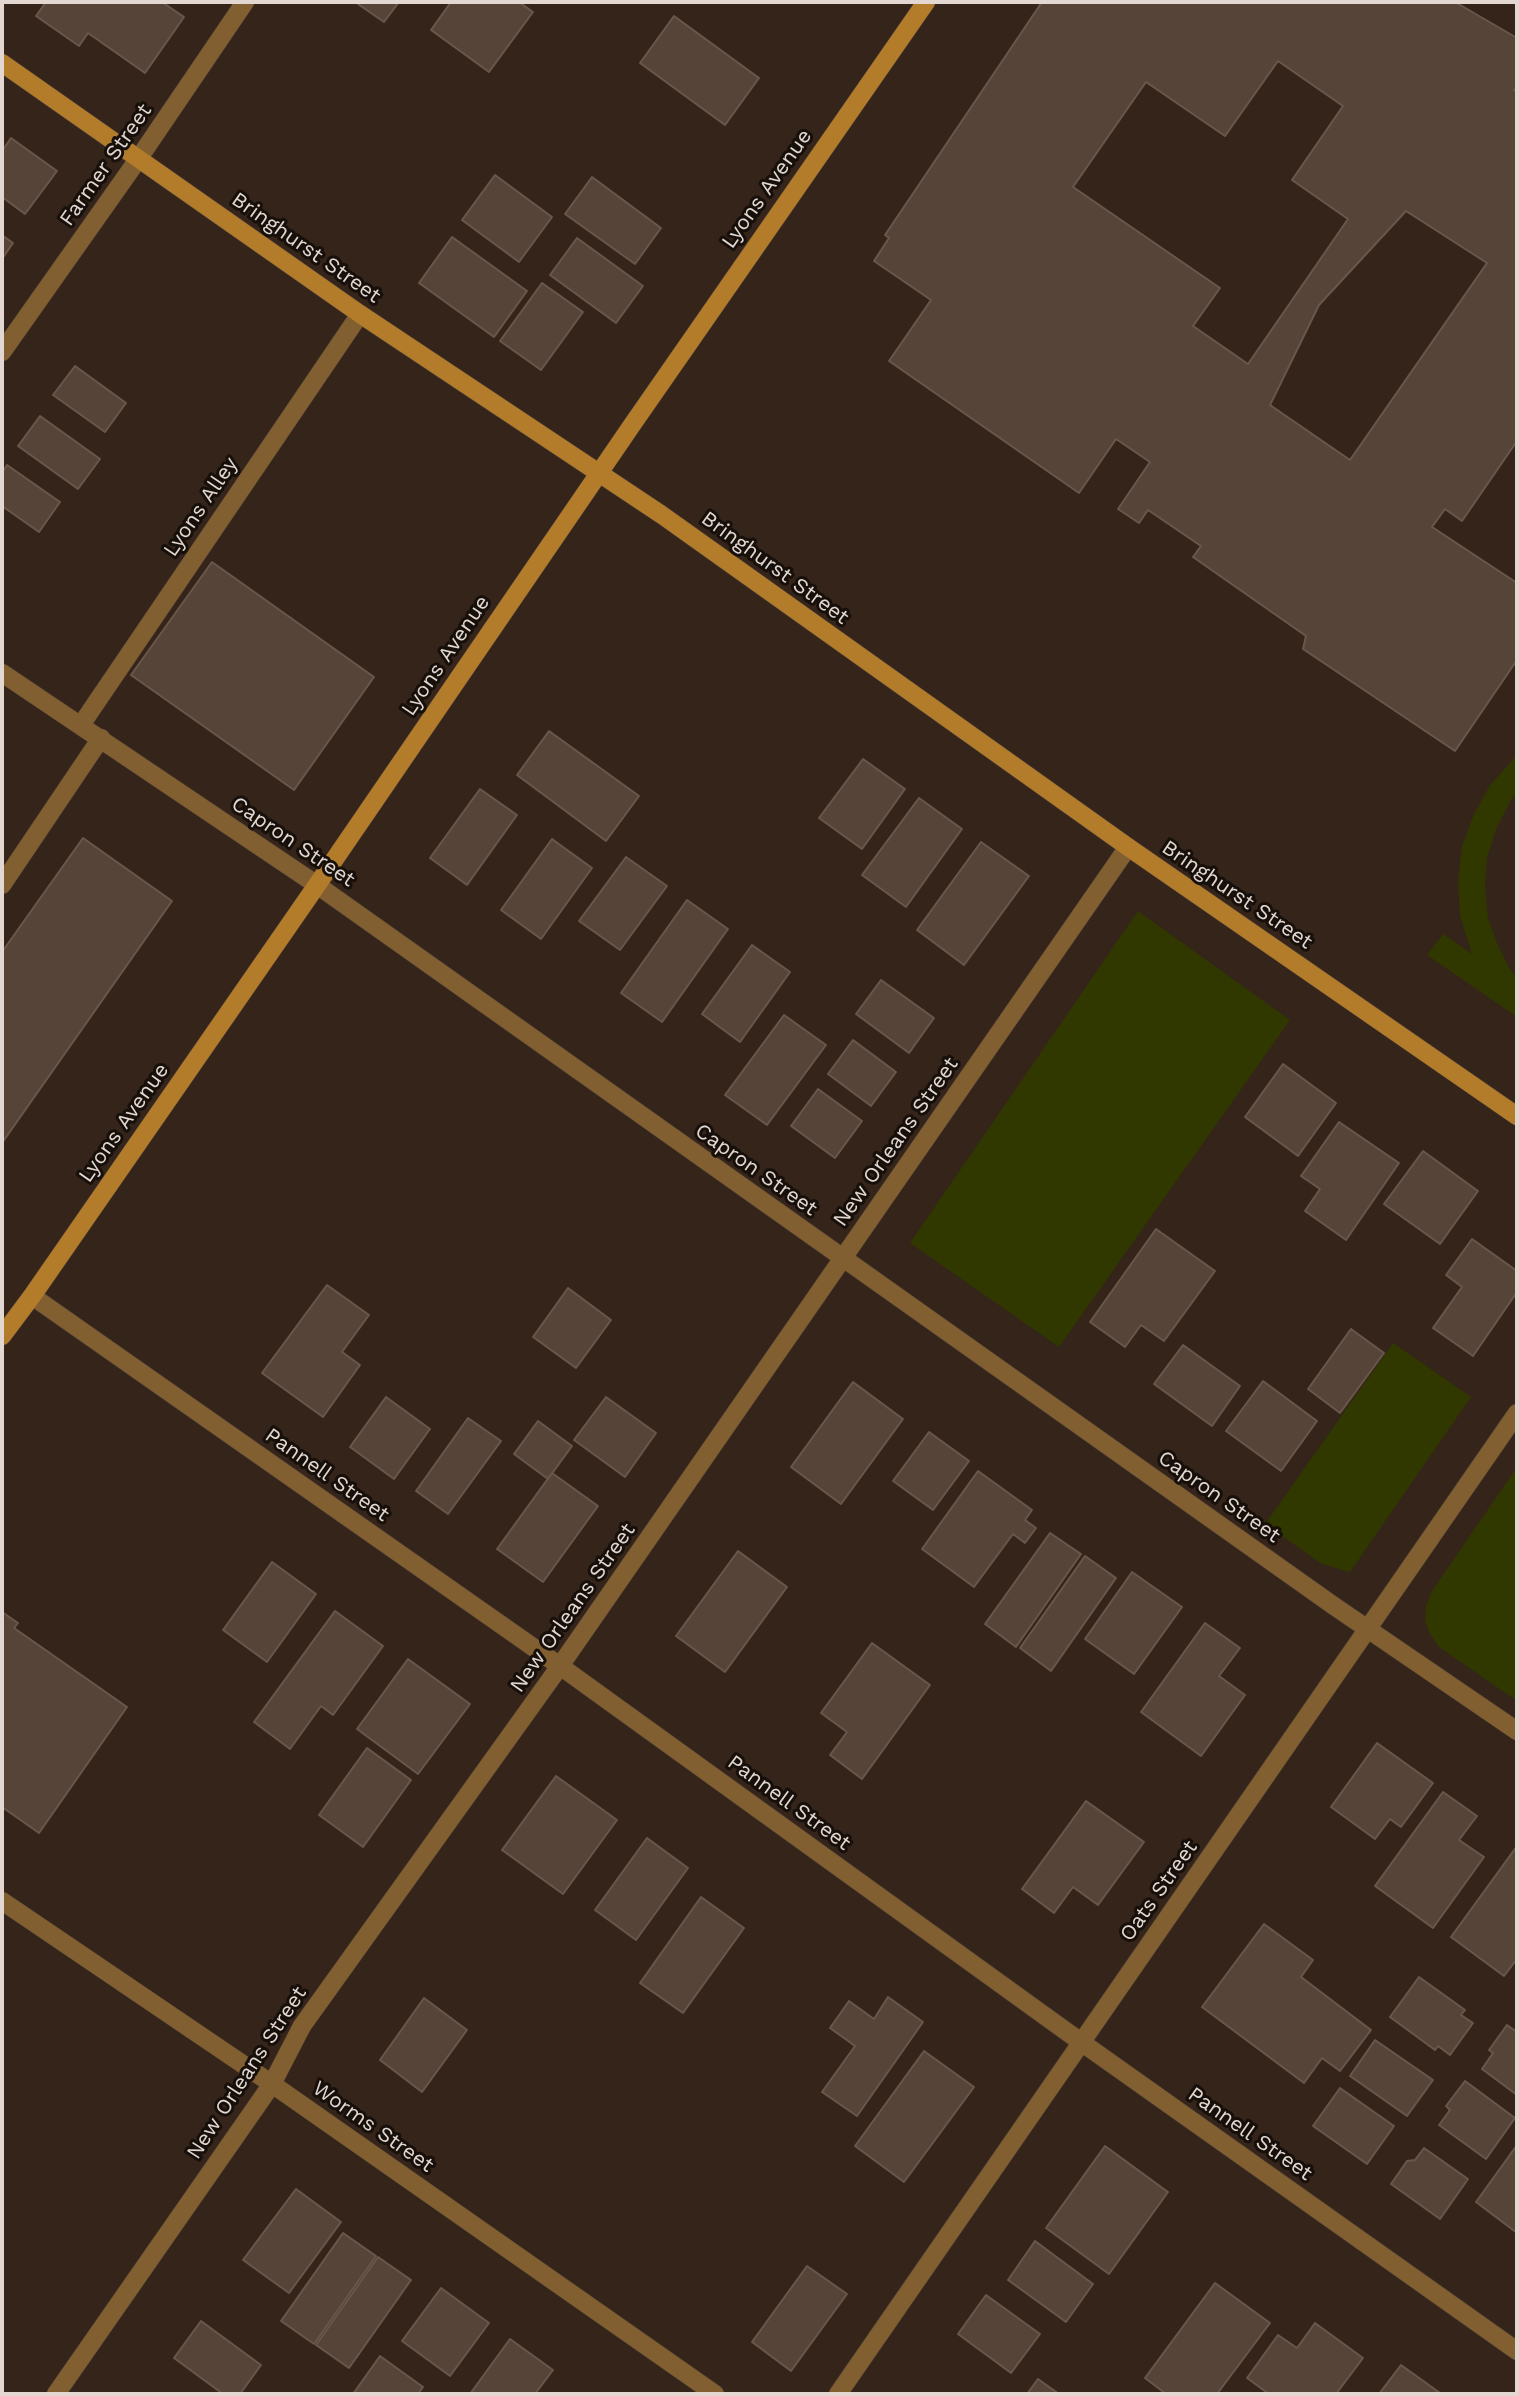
<!DOCTYPE html>
<style>
body{margin:0}
#map{position:relative;width:1519px;height:2396px;overflow:hidden;background:#34241a;font-family:"Work Sans",sans-serif}
canvas{display:block}
.frame{position:absolute;inset:0;border:4px solid #e3d7d1;pointer-events:none}
</style>
<div id="map">
<canvas width="1519" height="2396"></canvas>
<div class="frame"></div>
</div>
<script>
const ctx = document.querySelector('canvas').getContext('2d');
ctx.lineJoin = 'round';
function fillPath(path, color) {
  ctx.fillStyle = color;
  ctx.fill(path, 'evenodd');
}
function poly(rows) {
  const path = new Path2D();
  for (const r of rows) {
    path.moveTo(r[0], r[1]);
    for (let i = 2; i < r.length; i += 2) path.lineTo(r[i], r[i + 1]);
  }
  return path;
}
function strokePath(path, color, width, dash) {
  ctx.strokeStyle = color;
  ctx.lineWidth = width;
  ctx.lineCap = dash ? 'butt' : 'round';
  ctx.setLineDash(dash || []);
  ctx.stroke(path);
}
function write(font, color, halo, rows, align = 'center') {
  ctx.font = font + ' "Work Sans",sans-serif';
  ctx.lineWidth = 6;
  ctx.setLineDash([]);
  ctx.textBaseline = 'middle';
  ctx.strokeStyle = halo;
  ctx.fillStyle = color;
  for (const [text, x, y, turn = 0] of rows) {
    ctx.save();
    ctx.translate(x, y);
    ctx.rotate((+turn || 0) * Math.PI / 180);
    ctx.textAlign = isNaN(turn) ? turn : align;
    if (halo) ctx.strokeText(text, 0, 0);
    ctx.fillText(text, 0, 0);
    ctx.restore();
  }
}
fillPath(poly([
 [1517,755,1517,793,1511,800,1497,827,1487,858,1485,888,1488,918,1497,943,1508,966,1517,978,1517,1017,1427,955,1443,934,1472,954,1460,916,1458,881,1462,846,1474,814,1490,785],
 [1138,911,1290,1020,1059,1347,910,1243],
 [1393,1343,1471,1397,1350,1572,1322,1564,1265,1524],
 [1517,1467,1517,1701,1439,1647,1430,1634,1425,1621,1426,1606,1432,1591]
]), '#303800');
const building = poly([
 [46,2,162,2,184,17,145,73,88,33,79,46,36,16,46,2],
 [355,2,399,2,384,22,355,2],
 [451,2,519,2,533,12,489,72,431,30,451,2],
 [1042,2,1455,2,1517,38,1517,86,1514,90,1517,92,1517,441,1462,521,1445,509,1432,527,1517,583,1517,660,1455,751,1303,649,1306,636,1193,557,1201,546,1148,510,1139,523,1118,509,1150,462,1116,439,1079,493,889,361,931,300,874,261,889,238,885,235,1042,2],
 [1278,61,1343,106,1292,180,1348,219,1248,364,1193,326,1220,288,1073,187,1146,82,1225,136,1278,61],
 [1406,211,1487,263,1350,460,1270,405,1319,305,1406,211],
 [674,16,759,78,725,125,640,63,674,16],
 [11,138,57,171,25,214,2,197,2,151,11,138],
 [495,175,552,217,519,262,462,220,495,175],
 [592,177,661,228,635,264,565,214,592,177],
 [2,235,13,243,2,259,2,235],
 [452,237,527,291,494,337,419,283,452,237],
 [577,238,643,286,616,323,550,275,577,238],
 [542,283,583,312,541,370,500,341,542,283],
 [75,366,126,403,105,432,53,395,75,366],
 [40,416,100,459,78,489,18,446,40,416],
 [7,465,60,502,39,532,2,506,2,473,7,465],
 [212,562,374,677,294,790,131,675,212,562],
 [549,731,639,796,606,841,517,775,549,731],
 [863,759,905,789,862,849,819,818,863,759],
 [480,789,517,815,467,885,430,858,480,789],
 [919,798,962,829,906,907,862,875,919,798],
 [83,838,172,901,2,1143,2,952,83,838],
 [552,839,592,868,541,939,501,910,552,839],
 [981,842,1029,876,964,965,917,930,981,842],
 [626,857,667,886,620,950,579,921,626,857],
 [687,900,728,929,662,1022,621,993,687,900],
 [752,945,790,972,740,1042,702,1014,752,945],
 [881,980,934,1018,909,1053,856,1014,881,980],
 [784,1015,826,1045,767,1125,725,1095,784,1015],
 [853,1040,896,1072,871,1106,828,1074,853,1040],
 [1283,1064,1336,1103,1298,1156,1245,1117,1283,1064],
 [818,1089,862,1121,835,1158,791,1126,818,1089],
 [1339,1122,1399,1163,1346,1240,1305,1211,1320,1189,1301,1176,1339,1122],
 [1423,1151,1478,1191,1440,1244,1384,1204,1423,1151],
 [1156,1229,1215,1271,1164,1341,1141,1325,1125,1347,1090,1322,1156,1229],
 [1472,1239,1517,1271,1517,1292,1473,1356,1433,1328,1462,1287,1446,1275,1472,1239],
 [327,1285,369,1315,342,1352,360,1365,323,1417,262,1373,327,1285],
 [568,1288,611,1320,576,1368,533,1337,568,1288],
 [1351,1329,1384,1353,1340,1413,1308,1389,1351,1329],
 [1183,1345,1240,1386,1212,1426,1154,1384,1183,1345],
 [1263,1381,1317,1421,1281,1471,1226,1431,1263,1381],
 [853,1382,903,1419,841,1504,791,1467,853,1382],
 [386,1397,430,1429,394,1479,350,1447,386,1397],
 [606,1397,656,1433,625,1477,574,1440,606,1397],
 [468,1418,501,1441,448,1514,416,1491,468,1418],
 [538,1421,572,1446,548,1479,514,1454,538,1421],
 [929,1432,969,1461,933,1510,893,1481,929,1432],
 [978,1471,1032,1510,1025,1520,1036,1528,1025,1543,1013,1534,974,1587,922,1549,978,1471],
 [552,1473,598,1506,543,1582,497,1549,552,1473],
 [1050,1533,1081,1554,1016,1647,985,1624,1050,1533],
 [738,1551,787,1587,725,1672,676,1636,738,1551],
 [1085,1556,1116,1578,1051,1671,1020,1648,1085,1556],
 [272,1562,316,1594,267,1662,223,1630,272,1562],
 [1132,1572,1182,1607,1134,1674,1085,1639,1132,1572],
 [335,1611,383,1646,333,1715,321,1706,290,1749,254,1722,335,1611],
 [2,1612,18,1623,14,1628,127,1707,39,1833,2,1807,2,1612],
 [1205,1623,1240,1648,1219,1676,1245,1695,1201,1756,1141,1712,1205,1623],
 [872,1643,930,1685,862,1779,830,1755,847,1732,821,1713,872,1643],
 [408,1659,470,1704,418,1774,357,1729,408,1659],
 [1377,1743,1433,1783,1401,1827,1390,1819,1375,1839,1331,1807,1377,1743],
 [367,1748,411,1780,363,1847,319,1815,367,1748],
 [556,1776,617,1820,563,1894,502,1850,556,1776],
 [1443,1792,1477,1816,1459,1840,1484,1857,1433,1928,1375,1886,1443,1792],
 [1086,1801,1144,1842,1098,1905,1073,1887,1054,1913,1022,1889,1086,1801],
 [647,1838,688,1868,636,1940,595,1910,647,1838],
 [1517,1846,1517,1959,1504,1976,1451,1937,1517,1846],
 [701,1897,744,1928,683,2013,640,1983,701,1897],
 [1264,1924,1313,1960,1301,1977,1371,2030,1340,2071,1322,2058,1304,2083,1202,2007,1264,1924],
 [1419,1977,1465,2010,1461,2015,1473,2023,1450,2055,1438,2046,1435,2050,1390,2017,1419,1977],
 [888,1997,923,2022,857,2116,822,2092,855,2046,830,2028,849,2001,874,2019,888,1997],
 [424,1998,467,2030,422,2092,380,2060,424,1998],
 [1507,2025,1517,2032,1517,2095,1482,2069,1493,2053,1489,2050,1507,2025],
 [1375,2040,1433,2080,1407,2116,1350,2076,1375,2040],
 [924,2051,974,2087,904,2182,855,2146,924,2051],
 [1465,2081,1515,2118,1486,2159,1439,2125,1450,2110,1446,2106,1465,2081],
 [1340,2088,1394,2126,1367,2164,1313,2126,1340,2088],
 [1517,2145,1517,2233,1476,2202,1517,2145],
 [1105,2146,1168,2192,1109,2274,1046,2228,1105,2146],
 [1424,2148,1468,2179,1440,2219,1391,2184,1407,2161,1415,2160,1424,2148],
 [296,2189,341,2222,289,2293,243,2260,296,2189],
 [343,2233,376,2256,314,2344,281,2321,343,2233],
 [1035,2241,1093,2284,1066,2322,1008,2280,1035,2241],
 [378,2257,411,2280,349,2368,316,2345,378,2257],
 [807,2266,847,2294,791,2371,752,2342,807,2266],
 [1215,2283,1270,2323,1217,2394,1166,2394,1145,2378,1215,2283],
 [441,2288,489,2323,450,2376,402,2341,441,2288],
 [986,2295,1040,2334,1011,2373,958,2334,986,2295],
 [201,2321,261,2365,240,2394,223,2394,174,2358,201,2321],
 [1315,2323,1363,2358,1336,2394,1269,2394,1247,2378,1278,2335,1297,2348,1315,2323],
 [510,2339,553,2370,535,2394,470,2394,510,2339],
 [380,2356,423,2387,418,2394,353,2394,380,2356],
 [1401,2365,1440,2393,1440,2394,1379,2394,1401,2365],
 [1038,2379,1059,2394,1027,2394,1038,2379]
]);
fillPath(building, '#564439');
strokePath(building, '#6a574c', 2);
const lane = poly([
 [2,885,101,738]
]);
const street = poly([
 [2,352,139,158,245,2],
 [2,673,317,885,1334,1606,1517,1731],
 [81,725,360,314],
 [32,1296,560,1666,1081,2042,1517,2351],
 [2,1901,272,2084,715,2394],
 [56,2394,272,2084,302,2026,560,1666,1128,847],
 [838,2394,1517,1413]
]);
const secondary = poly([
 [2,63,360,314,662,515,1128,847,1517,1116],
 [2,1336,32,1296,317,885,632,425,926,2]
]);
strokePath(lane, '#504137', 19);
strokePath(street, '#504137', 19);
strokePath(secondary, '#504137', 19);
strokePath(lane, '#815f30', 18);
strokePath(street, '#815f30', 18);
strokePath(secondary, '#b37c2b', 18);
write('21px', '#e3d7d1', '#160f0a', [
 ["Farmer Street",106,165,-55],
 ["Lyons Avenue",767,189,-55],
 ["Bringhurst Street",306,248,35],
 ["Lyons Alley",201,507,-56],
 ["Bringhurst Street",775,568,36],
 ["Lyons Avenue",446,656,-56],
 ["Capron Street",293,842,34],
 ["Bringhurst Street",1237,895,34],
 ["Lyons Avenue",124,1123,-55],
 ["New Orleans Street",896,1142,-55],
 ["Capron Street",756,1170,35],
 ["Pannell Street",327,1475,35],
 ["Capron Street",1219,1497,35],
 ["New Orleans Street",573,1608,-55],
 ["Pannell Street",789,1803,36],
 ["Oats Street",1159,1891,-55],
 ["New Orleans Street",247,2073,-57],
 ["Worms Street",373,2127,35],
 ["Pannell Street",1250,2134,35]
]);
</script>
